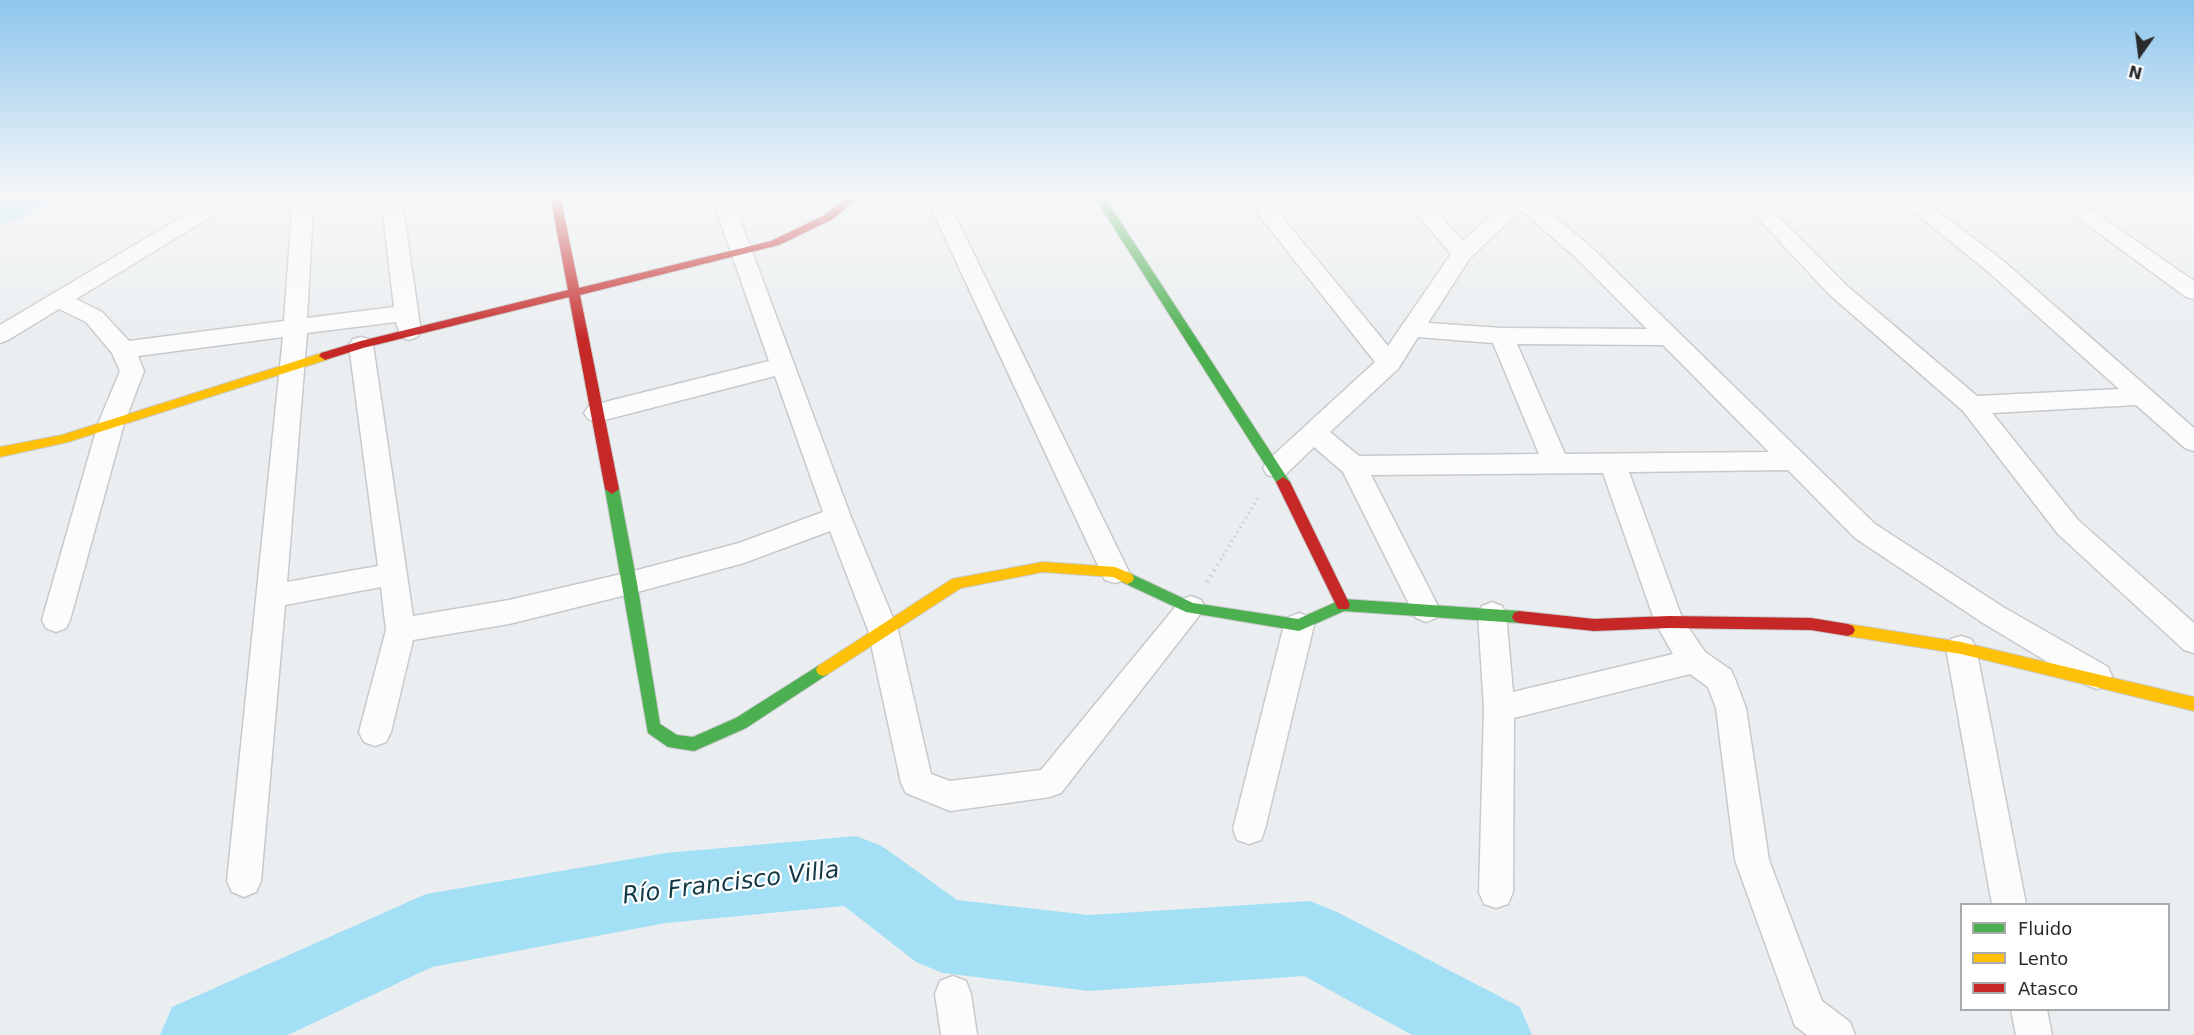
<!DOCTYPE html>
<meta charset="utf-8">
<style>
body{margin:0}
#map{position:relative;width:2194px;height:1035px;overflow:hidden;background:#ebeef0;font-family:"DejaVu Sans",sans-serif}
canvas{display:block}
.legend{position:absolute;left:1960px;top:903px;width:210px;height:108px;box-sizing:border-box;background:#fff;border:2px solid #a9aaaa;margin:0;padding:8px 10px;list-style:none;font-size:18px;color:#292a2b}
.legend li{display:flex;align-items:center;gap:12px;height:30px}
.legend b{width:30px;border:2px solid #a9aaaa}
.north{position:absolute;left:2110px;top:24px;width:60px;height:60px;-webkit-text-stroke:4px #fff;paint-order:stroke;rotate:194deg;font-size:16px;font-weight:700;line-height:24px;text-align:center;color:#292a2b}
.north::after{content:'';display:block;margin:auto;width:21px;height:27px;background:#292a2b;clip-path:polygon(50% 0,100% 100%,50% 72%,0 100%)}
</style>
<div id="map">
<canvas width="2194" height="1035"></canvas>
<ul class="legend">
<li><b style="height:8px;background:#4caf50"></b>Fluido</li>
<li><b style="height:8px;background:#ffc107"></b>Lento</li>
<li><b style="height:8px;background:#c62828"></b>Atasco</li>
</ul>
<div class="north">N</div>
</div>
<script>
const ctx = document.querySelector('canvas').getContext('2d');
ctx.lineJoin = 'round';
function poly(rows) {
  const path = new Path2D();
  for (const r of rows) {
    path.moveTo(r[0], r[1]);
    for (let i = 2; i < r.length; i += 2) path.lineTo(r[i], r[i + 1]);
  }
  return path;
}
function fillPath(path, color) {
  ctx.fillStyle = color;
  ctx.fill(path, 'evenodd');
}
function strokePath(path, color, width, dash) {
  ctx.strokeStyle = color;
  ctx.lineWidth = width;
  ctx.lineCap = dash ? 'butt' : 'round';
  ctx.setLineDash(dash || []);
  ctx.stroke(path);
}
function write(font, color, halo, rows, align = 'center') {
  ctx.font = font + ' "DejaVu Sans",sans-serif';
  ctx.lineWidth = 4.5;
  ctx.setLineDash([]);
  ctx.textBaseline = 'middle';
  ctx.strokeStyle = halo;
  ctx.fillStyle = color;
  for (const [text, x, y, turn = 0] of rows) {
    ctx.save();
    ctx.translate(x, y);
    ctx.rotate((+turn || 0) * Math.PI / 180);
    ctx.textAlign = isNaN(turn) ? turn : align;
    if (halo) ctx.strokeText(text, 0, 0);
    ctx.fillText(text, 0, 0);
    ctx.restore();
  }
}
fillPath(poly([
 [0,195,52,195,45,205,16,220,0,224,0,195],
 [856,836,882,846,957,900,1089,915,1310,901,1337,912,1520,1007,1532,1035,1412,1035,1304,976,1089,991,943,973,916,962,844,906,666,923,432,967,288,1035,160,1035,172,1007,426,894,666,853,856,836]
]), '#a4e0f5');
const street = poly([
 [219,195,243,195,240,199,76,299,102,312,129,341,284,321,293,195,313,195,313,197,320,195,349,195,346,199,313,211,307,318,394,307,381,195,401,195,421,332,417,337,409,340,401,337,396,322,307,333,287,582,378,566,349,345,353,339,361,337,369,339,373,345,413,616,509,600,630,572,739,543,823,512,775,376,597,422,588,419,584,413,588,407,597,404,769,361,711,195,731,195,851,517,898,630,931,774,950,781,1041,770,1181,600,1191,596,1201,600,1205,608,1061,793,1050,797,950,811,906,793,901,783,868,630,830,531,744,563,630,594,509,624,413,640,391,732,386,742,375,746,364,742,359,732,386,630,381,587,285,605,261,881,256,892,244,897,232,892,227,881,283,337,138,356,144,371,124,424,70,620,66,628,56,632,46,628,42,620,98,424,120,371,112,353,86,322,59,309,8,340,0,343,0,325,219,195],
 [925,195,945,195,1129,572,1125,580,1115,583,1105,580,1101,572,925,195],
 [1243,195,1264,195,1388,346,1451,254,1400,195,1421,195,1463,241,1509,199,1507,195,1528,195,1590,246,1875,524,2003,607,2108,667,2112,676,2108,685,2097,689,2086,685,1983,623,1855,538,1788,470,1629,472,1682,618,1705,652,1731,670,1735,679,1746,708,1769,860,1822,1001,1850,1022,1855,1035,1807,1035,1795,1026,1735,860,1716,708,1708,687,1690,674,1514,718,1513,892,1508,904,1496,908,1484,904,1479,892,1484,709,1478,614,1482,606,1492,602,1502,606,1506,614,1513,692,1673,654,1655,622,1603,473,1371,475,1440,610,1436,618,1426,622,1416,618,1343,472,1314,447,1285,475,1276,477,1267,475,1263,468,1267,461,1375,362,1243,195],
 [1521,210,1574,256,1647,329,1502,328,1428,323,1470,258,1521,210],
 [1418,337,1493,343,1539,454,1359,456,1330,432,1398,369,1418,337],
 [1517,344,1663,345,1769,452,1565,454,1517,344],
 [1736,195,1757,195,1846,285,1977,396,2119,389,1985,269,1893,195,1916,195,2001,259,2194,428,2194,451,2185,448,2136,405,1992,413,2078,520,2194,623,2194,653,2184,650,2058,534,1963,411,1830,295,1736,195],
 [2047,195,2070,195,2194,281,2194,299,2186,297,2047,195],
 [1299,613,1309,617,1314,625,1265,829,1261,840,1249,844,1237,840,1233,829,1284,625,1289,617,1299,613],
 [1961,636,1971,639,1976,648,2026,904,1992,904,1946,648,1951,639,1961,636],
 [953,976,966,981,971,994,977,1035,941,1035,935,994,940,981,953,976],
 [2011,1010,2047,1010,2052,1035,2016,1035,2011,1010]
]);
const fast = poly([
 [1093,195,1103,195,1288,479,1290,482,1288,485,1278,485,1093,195],
 [612,484,619,489,637,583,660,724,677,735,693,737,736,718,818,666,823,664,828,666,830,670,828,674,746,728,694,751,668,747,648,733,605,489,612,484],
 [1127,572,1193,603,1298,619,1343,599,1519,611,1524,613,1526,617,1524,621,1519,623,1344,611,1299,631,1186,612,1122,582,1120,578,1122,574,1127,572]
]);
const slow = poly([
 [325,352,331,356,329,359,68,442,0,457,0,447,62,435,325,352],
 [1043,562,1115,567,1132,574,1134,578,1132,582,1127,584,1113,577,1043,572,961,588,828,674,823,676,818,674,816,670,818,666,952,579,1043,562],
 [1848,624,1961,642,2194,697,2194,711,1961,654,1848,636,1843,634,1841,630,1843,626,1848,624]
]);
const jam = poly([
 [550,195,560,195,579,288,771,241,825,215,849,195,860,195,833,219,779,245,580,295,619,489,612,494,605,489,569,297,363,348,325,360,319,356,321,353,361,341,568,290,550,195],
 [1283,477,1290,482,1350,605,1348,609,1338,609,1336,605,1276,482,1283,477],
 [1519,611,1594,619,1669,616,1811,618,1848,624,1853,626,1855,630,1853,634,1848,636,1811,630,1669,628,1594,631,1519,623,1514,621,1512,617,1514,613,1519,611]
]);
strokePath(street, '#c8c9cb', 3);
strokePath(fast, '#c8c9cb', 2);
strokePath(slow, '#c8c9cb', 2);
strokePath(jam, '#c8c9cb', 2);
strokePath(poly([
 [1223,556,1258,498]
]), '#cdcece', 3, [1.5, 4]);
strokePath(poly([
 [1207,582,1224,554]
]), '#cdcece', 4.5, [1.5, 5]);
fillPath(street, '#fcfcfd');
fillPath(fast, '#4caf50');
fillPath(slow, '#ffc107');
fillPath(jam, '#c62828');
const sky = ctx.createLinearGradient(0, 0, 0, 339);
sky.addColorStop(0, '#8dc6ed');
sky.addColorStop(0.58, '#f6f7f8');
sky.addColorStop(1, '#f6f7f800');
ctx.fillStyle = sky;
ctx.fillRect(0, 0, 2194, 339);
write('italic 24px', '#113946', '#fff', [
 ["Río Francisco Villa",731,884,-7]
]);
</script>
